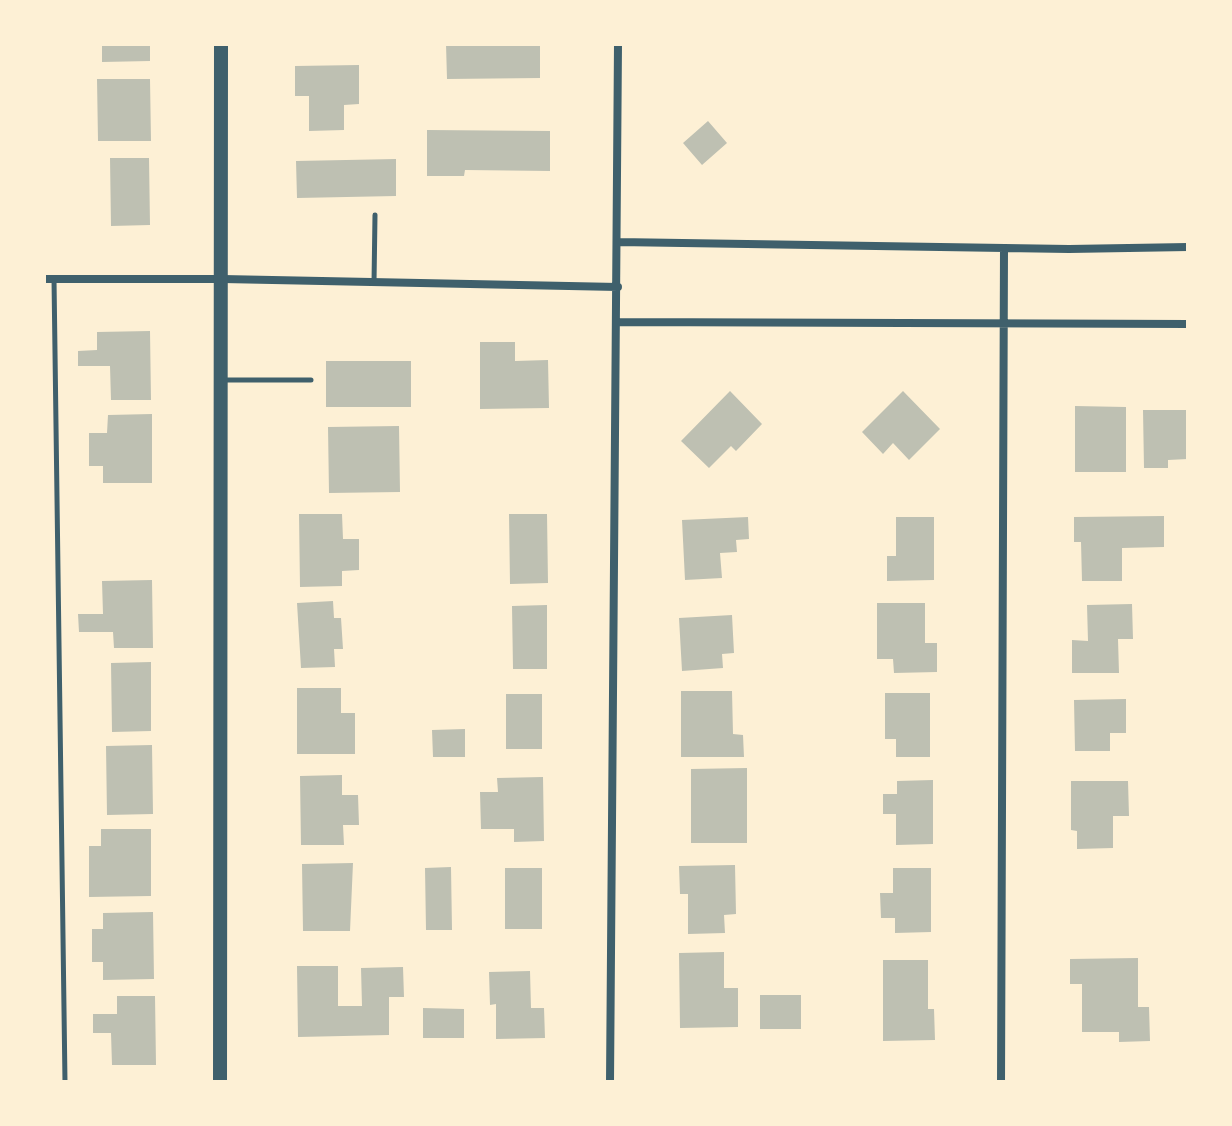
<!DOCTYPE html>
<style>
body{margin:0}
#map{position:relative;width:1232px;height:1126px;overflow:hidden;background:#fdf0d5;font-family:"Sofia Sans Condensed",sans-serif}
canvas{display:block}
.frame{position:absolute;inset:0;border:46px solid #fdf0d5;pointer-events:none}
</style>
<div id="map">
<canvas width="1232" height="1126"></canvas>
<div class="frame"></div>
</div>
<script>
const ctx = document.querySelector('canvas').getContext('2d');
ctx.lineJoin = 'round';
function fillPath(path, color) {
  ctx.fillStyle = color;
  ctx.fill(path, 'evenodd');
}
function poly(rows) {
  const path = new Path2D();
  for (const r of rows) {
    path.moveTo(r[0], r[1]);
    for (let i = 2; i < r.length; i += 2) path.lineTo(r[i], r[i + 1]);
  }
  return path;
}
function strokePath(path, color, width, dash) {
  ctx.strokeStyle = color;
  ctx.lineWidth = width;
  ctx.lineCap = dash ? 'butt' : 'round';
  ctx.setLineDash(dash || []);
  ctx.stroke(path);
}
fillPath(poly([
 [102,44,150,44,150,61,102,62],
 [446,44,540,44,540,78,447,79],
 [359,65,359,104,344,105,344,130,309,131,309,96,295,96,295,66],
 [97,79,150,79,151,141,98,141],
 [708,121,727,143,702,165,683,143],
 [427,130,550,131,550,171,465,170,464,176,427,176],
 [110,158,149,158,150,225,111,226],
 [396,159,396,196,297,198,296,161],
 [150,331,151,400,111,400,110,366,78,366,78,351,97,350,97,332],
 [480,342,515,342,515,361,548,360,549,408,480,409],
 [326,361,411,361,411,407,326,407],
 [730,391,762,424,736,451,731,446,709,468,681,441],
 [903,391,940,429,909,460,893,443,883,454,862,432],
 [1075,406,1126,407,1126,472,1075,472],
 [1143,410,1188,410,1188,459,1168,460,1168,468,1144,468],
 [152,414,152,483,103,483,103,466,89,466,89,433,107,433,108,415],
 [399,426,400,492,329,493,328,427],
 [299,514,342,514,343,539,359,539,359,570,342,571,342,586,300,587],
 [509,514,547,514,548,583,510,584],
 [1164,516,1164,547,1122,548,1122,581,1082,581,1081,542,1074,542,1074,517],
 [748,517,749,539,736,540,737,552,720,553,722,578,685,580,682,520],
 [896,517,934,517,934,580,887,581,887,556,896,556],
 [152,580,153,648,114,648,113,632,79,632,78,614,103,614,102,581],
 [333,601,334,618,341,618,343,649,334,649,335,667,301,668,297,603],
 [877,603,925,603,925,643,937,643,937,672,894,673,893,659,877,659],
 [1132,604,1133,639,1118,639,1119,673,1072,673,1072,640,1088,641,1087,605],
 [547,605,547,669,513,669,512,606],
 [732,615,734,653,722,654,723,668,682,671,679,618],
 [151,662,151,731,112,732,111,663],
 [297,688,341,688,341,713,355,713,355,754,297,754],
 [681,691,732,691,733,734,743,735,744,757,681,757],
 [885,693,930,693,930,757,896,757,896,739,885,739],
 [506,694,542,694,542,749,506,749],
 [1126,699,1126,733,1110,733,1110,751,1075,751,1074,700],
 [465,729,465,757,433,757,432,730],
 [152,745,153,814,107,815,106,746],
 [747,768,747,843,691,843,691,769],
 [342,775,342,795,358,795,359,825,343,825,344,845,301,845,300,776],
 [543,777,544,841,514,842,514,829,481,829,480,792,498,792,497,778],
 [933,780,933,844,896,845,896,814,883,814,883,794,897,794,897,781],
 [1071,781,1128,781,1129,816,1113,816,1113,848,1077,849,1077,831,1071,830],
 [101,829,151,829,151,896,89,897,89,846,101,846],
 [353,863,350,931,303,931,302,864],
 [735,865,736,914,724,915,725,933,688,934,688,894,680,894,679,866],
 [451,867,452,930,426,930,425,868],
 [505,868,542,868,542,929,505,929],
 [893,868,931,868,931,932,895,933,895,918,881,918,880,893,893,893],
 [153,912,154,979,103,980,103,962,92,962,92,929,103,929,103,913],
 [724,952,724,988,738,988,738,1027,680,1028,679,953],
 [1138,958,1138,1007,1149,1007,1150,1041,1119,1042,1119,1032,1082,1032,1082,984,1070,984,1070,959],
 [883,960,928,960,928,1009,934,1009,935,1040,883,1041],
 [297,966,338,966,338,1006,362,1006,361,968,403,967,404,997,389,997,389,1035,298,1037],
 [530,971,531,1008,544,1008,545,1038,496,1039,496,1004,490,1005,489,972],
 [760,995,801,995,801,1029,760,1029],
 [117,996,155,996,156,1065,112,1065,111,1033,93,1033,93,1014,117,1014],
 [423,1008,464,1009,464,1038,423,1038]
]), '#bec0b2');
strokePath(poly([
 [54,279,65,1082],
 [374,283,375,215],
 [224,380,311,380]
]), '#3f606c', 5);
strokePath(poly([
 [618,242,1069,249,1188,247],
 [44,279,223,279,618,287],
 [618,322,1188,324],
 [610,1082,618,44],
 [1001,1082,1004,248]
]), '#3f606c', 8);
strokePath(poly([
 [220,1082,221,44]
]), '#3f606c', 14);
</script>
